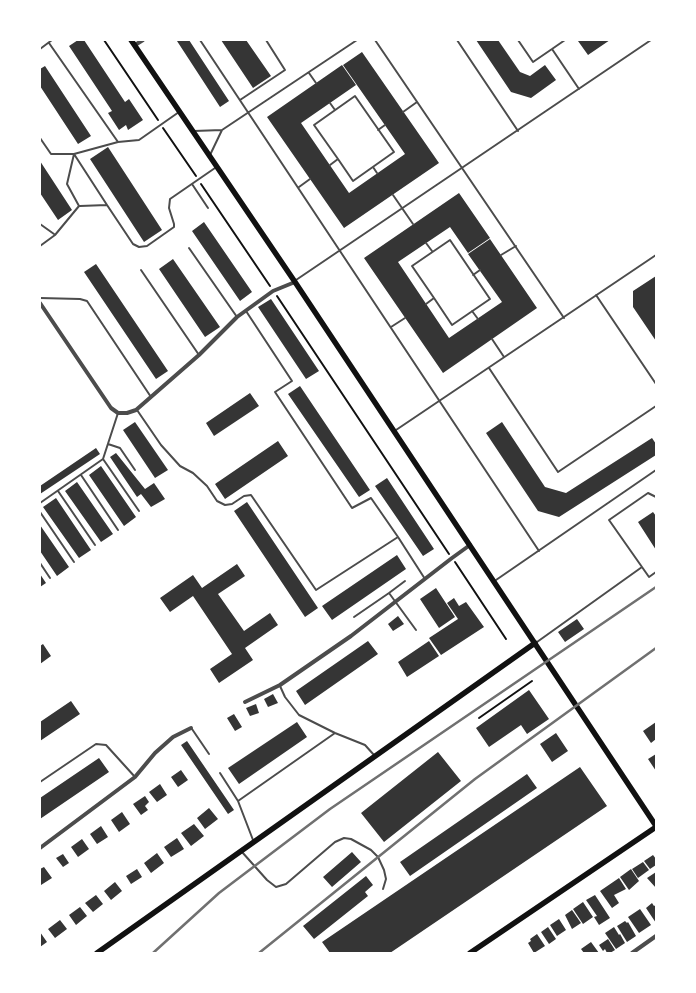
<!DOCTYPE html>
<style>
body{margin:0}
#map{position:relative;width:696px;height:993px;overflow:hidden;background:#fff;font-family:"DejaVu Sans",sans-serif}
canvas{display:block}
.frame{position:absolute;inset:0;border:41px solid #fff;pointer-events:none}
</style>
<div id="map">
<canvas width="696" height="993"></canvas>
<div class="frame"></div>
</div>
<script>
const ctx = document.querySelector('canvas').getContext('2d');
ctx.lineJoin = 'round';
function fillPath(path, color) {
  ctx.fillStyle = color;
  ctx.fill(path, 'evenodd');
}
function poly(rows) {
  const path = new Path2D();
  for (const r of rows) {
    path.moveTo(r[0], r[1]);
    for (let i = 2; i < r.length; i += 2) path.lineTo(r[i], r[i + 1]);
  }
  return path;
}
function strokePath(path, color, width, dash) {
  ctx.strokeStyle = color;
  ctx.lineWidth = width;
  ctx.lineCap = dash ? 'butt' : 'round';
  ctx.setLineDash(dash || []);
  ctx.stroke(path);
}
fillPath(poly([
 [78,40,84,40,125,102,129,99,143,120,128,130,126,125,119,130,108,113,112,111,69,46],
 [179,40,189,40,229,101,220,107,177,41],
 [221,40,246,40,271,76,253,88],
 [476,40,498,40,520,72,530,76,545,65,556,80,531,98,511,92],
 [579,40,610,40,588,55,578,41],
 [362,52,439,163,344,228,267,117,342,65,356,85,301,123,349,193,405,154,343,65],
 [45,66,91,136,78,144,40,86,40,69],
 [108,147,162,230,144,242,90,159],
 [40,161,72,210,58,220,40,193],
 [459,193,490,238,468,253,450,227,398,262,449,338,502,302,468,254,490,239,537,308,443,373,364,258],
 [204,222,252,292,240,301,192,231],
 [173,259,220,327,205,337,159,269],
 [96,264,168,371,156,379,84,272],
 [656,276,656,341,633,307,633,291],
 [271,299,319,371,306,379,258,307],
 [300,386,370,490,359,497,288,394],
 [250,393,259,406,214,436,206,423],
 [135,422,168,470,155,478,123,430],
 [502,422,545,487,566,493,652,438,656,444,656,455,559,517,538,511,486,433],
 [278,441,288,456,225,499,215,484],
 [96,448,100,454,40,494,40,486],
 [116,453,145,489,154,483,165,499,151,507,141,494,137,497,110,457],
 [101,466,136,517,124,526,89,475],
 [387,478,434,549,423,556,375,486],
 [77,482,113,534,101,542,65,491],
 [56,498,91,550,79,558,43,507],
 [247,502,318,608,305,617,234,511],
 [653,512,656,516,656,550,638,522],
 [40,525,69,567,57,576,40,551],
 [397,555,406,569,332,620,322,606],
 [237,564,245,576,218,594,244,631,270,613,278,625,245,648,253,660,219,683,210,669,232,654,193,596,170,612,160,598,193,575,202,588],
 [40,574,46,583,40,587],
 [436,588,455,617,439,628,420,599],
 [454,598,459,606,466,602,484,627,441,655,429,638,458,619,447,603],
 [398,616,404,624,393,631,388,624],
 [577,619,584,629,565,642,558,632],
 [368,641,378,654,305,705,296,691],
 [429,641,439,656,407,677,398,662],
 [43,644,51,656,40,664,40,646],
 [529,690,549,719,527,734,521,725,489,747,476,728],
 [273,694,278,703,268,707,264,699],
 [71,701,80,714,40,741,40,722],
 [256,704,259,713,250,716,246,708],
 [234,714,242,727,235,731,227,718],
 [297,722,307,737,239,784,228,768],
 [656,722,656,739,651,743,643,731],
 [556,733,568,751,552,762,540,744],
 [187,741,234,810,228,814,181,745],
 [438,752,461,781,384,842,361,813],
 [656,754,656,771,648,759],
 [99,758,109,772,40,819,40,798],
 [580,767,607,806,390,953,330,953,322,942],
 [181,770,188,780,178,787,171,777],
 [527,774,537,788,410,876,400,862],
 [160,784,167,795,157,802,149,792],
 [145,796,149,802,145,806,148,810,141,815,133,804],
 [209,808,218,819,205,829,197,818],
 [122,812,130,824,119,832,111,820],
 [194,824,204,836,191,846,181,833],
 [101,826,108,837,97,844,90,834],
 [177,838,184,849,171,857,164,847],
 [82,839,89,849,78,857,71,847],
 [352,852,361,862,332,887,323,877],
 [157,853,164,863,151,873,144,863],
 [63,854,69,863,63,867,56,858],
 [653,855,656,859,656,865,650,869,644,861],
 [643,862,649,870,638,878,632,869],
 [44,867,52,878,41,885,40,869],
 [137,869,142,877,131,884,126,876],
 [631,869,639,881,629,890,620,877],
 [656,872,656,888,647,878],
 [366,876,373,885,365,892,368,896,314,939,303,926],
 [619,878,626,889,614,895,619,903,612,908,600,891],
 [115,882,122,891,111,900,104,891],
 [96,895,103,904,93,912,85,903],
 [595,895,610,918,599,925,594,917,597,916,586,900],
 [583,902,593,917,583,924,573,909],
 [652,903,654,906,656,905,656,923,646,908],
 [80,907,87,916,76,925,69,915],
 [640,909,651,925,639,933,628,917],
 [572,910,581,923,572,929,565,915],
 [559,919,566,930,557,936,550,925],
 [60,920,67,929,55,938,48,929],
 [625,921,627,923,628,922,636,936,627,942,617,926],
 [548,927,556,939,549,944,541,932],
 [614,927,619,935,620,934,625,943,616,949,605,933],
 [40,932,47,942,40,947],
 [537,934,545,946,534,953,528,943,531,941,530,939],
 [608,939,615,950,610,953,607,953,605,949,603,951,599,945],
 [591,942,599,953,584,953,581,949]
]), '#353535');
strokePath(poly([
 [104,40,158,120],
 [163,128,196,176],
 [201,184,270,286],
 [277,296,449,554],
 [455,562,506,639],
 [479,718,532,681]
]), '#111', 2);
strokePath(poly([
 [200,40,539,551],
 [375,40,564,318],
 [457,40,518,131],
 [518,40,533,62,552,49],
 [565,40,552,49,579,89],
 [49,43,118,142],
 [40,49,52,40],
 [309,73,316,83],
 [240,100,285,70,266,40],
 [330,103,335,110],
 [403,112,417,102],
 [378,130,385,125],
 [194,131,222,130],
 [40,138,51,154,74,154,107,205],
 [210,155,222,130,357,40],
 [330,165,338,159,314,125,355,96,394,152,353,181,338,159],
 [373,167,377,173],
 [192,184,208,208],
 [299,187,310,179],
 [393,195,413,224],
 [80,206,107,205,133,244,139,247,147,246,174,227,174,224,169,208,170,199,215,168],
 [40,224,54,234],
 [426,243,432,251],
 [40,246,55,235,79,206,67,184,74,154,118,142,139,140,179,112],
 [189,248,237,317],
 [501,255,516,246],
 [141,270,199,355],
 [473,275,480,270],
 [296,280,651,40],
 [596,295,656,384],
 [40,298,80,299,87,301,151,397],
 [426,304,434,298,412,266,450,240,490,299,452,325,434,298],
 [472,311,478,319],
 [391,327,405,318],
 [492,339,504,357],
 [489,368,558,472,656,406],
 [137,410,161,445,180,466,193,473,207,486,217,501,225,505,232,504,244,496,251,495,316,590,398,537,371,498,352,508,275,392,292,381,246,311],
 [396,430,656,255],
 [108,444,120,448,135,470],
 [103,459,139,511],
 [81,475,118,530],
 [58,491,95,545],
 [656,497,648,493,609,520,649,577,656,572],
 [40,503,103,459,118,413],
 [40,512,74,562],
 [398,537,425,579],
 [40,563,50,578],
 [496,580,656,470],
 [389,593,405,581],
 [354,617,389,593,416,630],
 [537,642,642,567],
 [280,686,285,697,299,715,335,733,365,745,374,755],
 [192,729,209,754],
 [220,773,238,801,253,840],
 [40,782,96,744,106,745,135,777],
 [238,801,335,733],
 [242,852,267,880,276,887,286,884,335,842,344,838,351,839,371,850,378,857,384,870,386,879,383,889]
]), '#4c4c4c', 2);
strokePath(poly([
 [135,45,143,40],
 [40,303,111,408,118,413,127,413,136,410,199,355,237,317,273,291,295,282],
 [245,702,280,685,351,636,452,558,470,545],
 [40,848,135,777,155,753,173,737,191,728],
 [632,953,656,936]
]), '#4c4c4c', 4);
strokePath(poly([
 [131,40,295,282,656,826],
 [97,953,535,643],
 [470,953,656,827]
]), '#111', 5.5);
strokePath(poly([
 [153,953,219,893,330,809,656,587],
 [259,953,475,779,656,648]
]), '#707070', 2.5);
</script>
